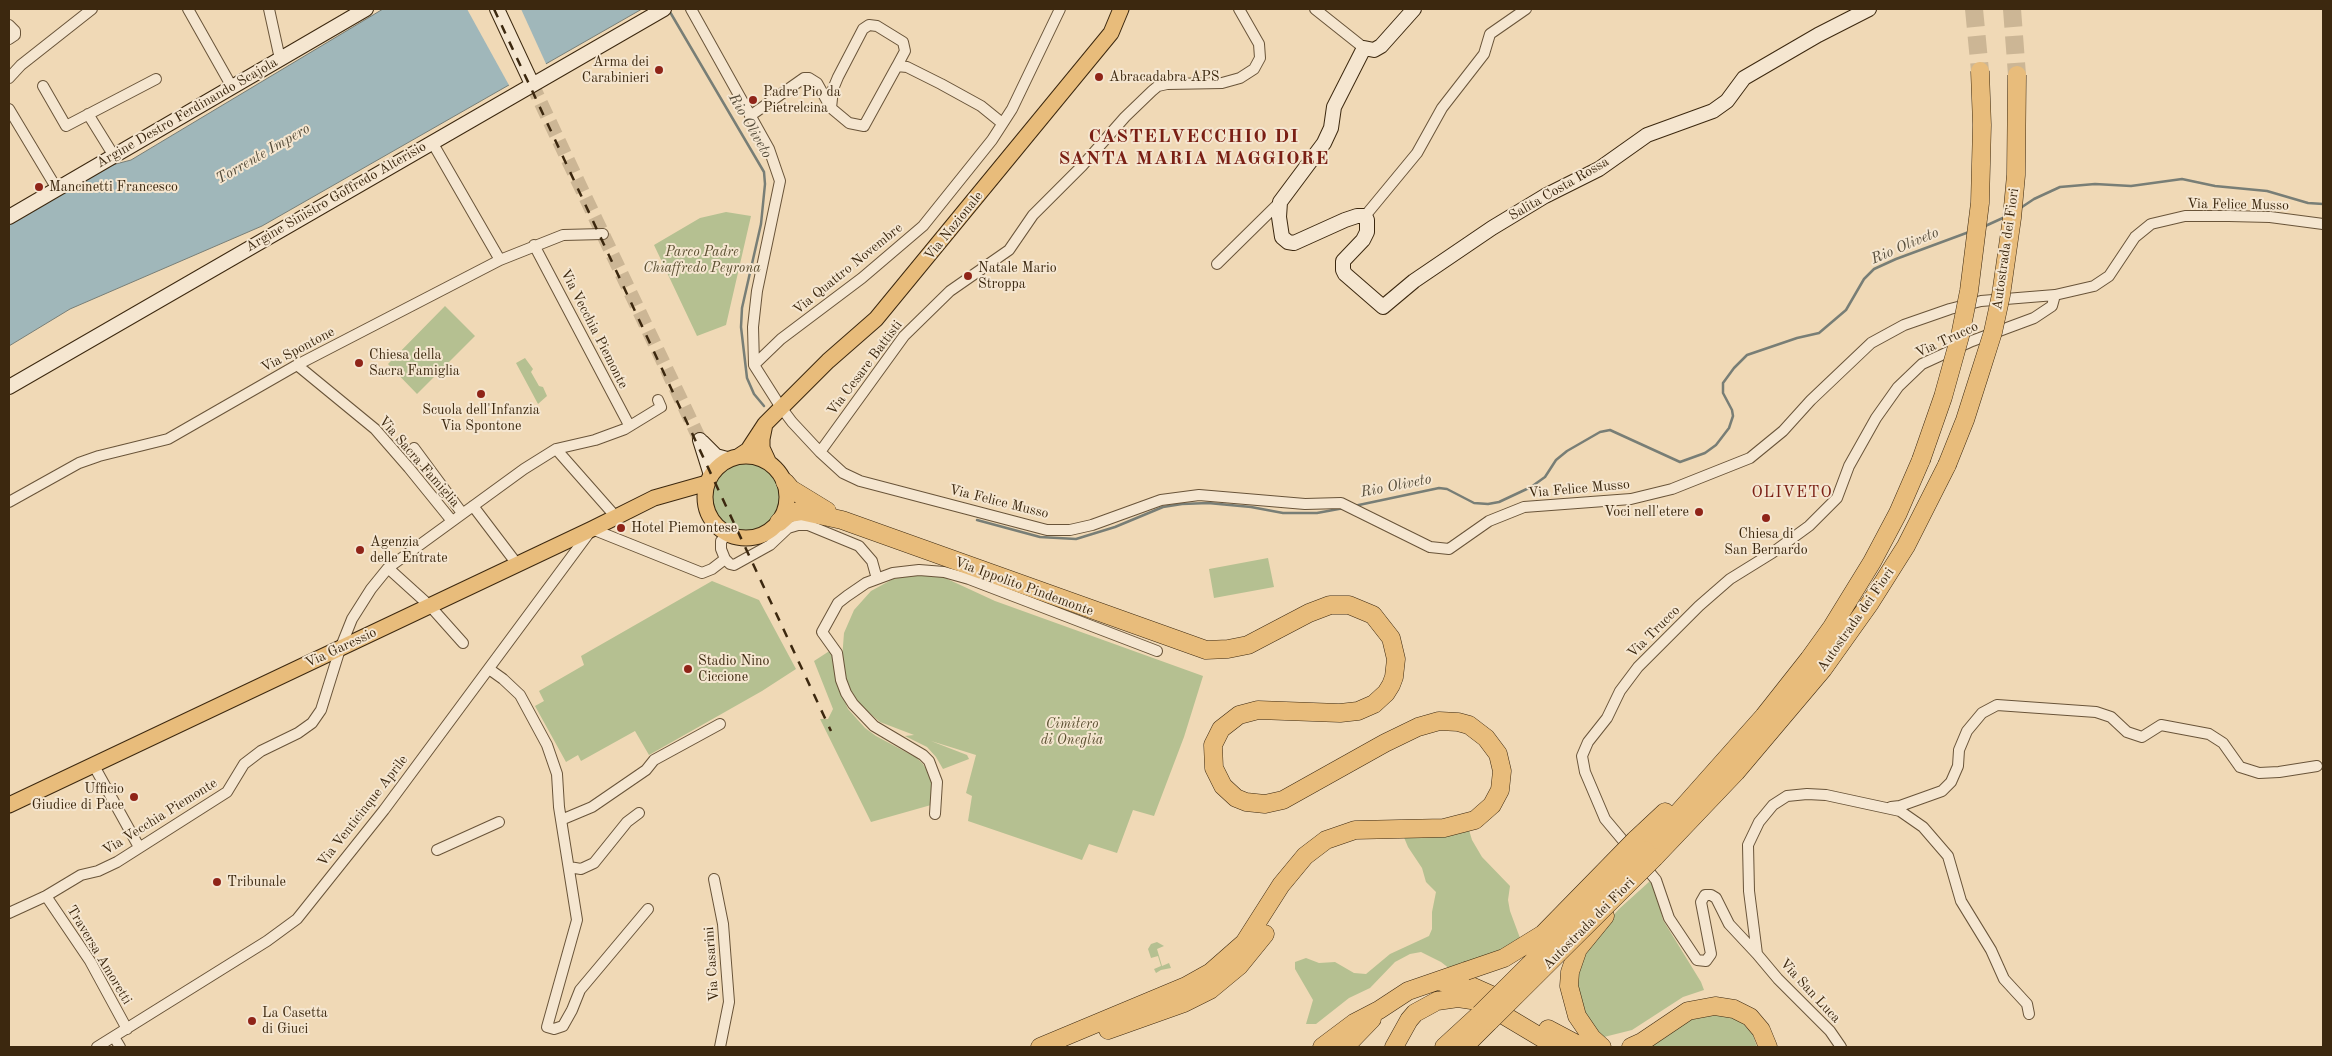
<!DOCTYPE html>
<style>
body{margin:0}
#map{position:relative;width:2332px;height:1056px;overflow:hidden;background:#f0d9b6;font-family:"Old Standard TT",serif}
canvas{display:block}
.frame{position:absolute;inset:0;border:10px solid #3c280f;pointer-events:none}
</style>
<div id="map">
<canvas width="2332" height="1056"></canvas>
<div class="frame"></div>
</div>
<script>
const ctx = document.querySelector('canvas').getContext('2d');
ctx.lineJoin = 'round';
function fillPath(path, color) {
  ctx.fillStyle = color;
  ctx.fill(path, 'evenodd');
}
function poly(rows) {
  const path = new Path2D();
  for (const r of rows) {
    if (r.length === 3) {
      path.moveTo(r[0] + r[2], r[1]);
      path.arc(r[0], r[1], r[2], 0, 2 * Math.PI);
      continue;
    }
    path.moveTo(r[0], r[1]);
    for (let i = 2; i < r.length; i += 2) path.lineTo(r[i], r[i + 1]);
  }
  return path;
}
function strokePath(path, color, width, dash) {
  ctx.strokeStyle = color;
  ctx.lineWidth = width;
  ctx.lineCap = dash ? 'butt' : 'round';
  ctx.setLineDash(dash || []);
  ctx.stroke(path);
}
function write(font, color, halo, rows, align = 'center') {
  ctx.font = font + ' "Old Standard TT",serif';
  ctx.lineWidth = 4;
  ctx.setLineDash([]);
  ctx.textBaseline = 'middle';
  ctx.strokeStyle = halo;
  ctx.fillStyle = color;
  for (const [text, x, y, turn = 0] of rows) {
    ctx.save();
    ctx.translate(x, y);
    ctx.rotate((+turn || 0) * Math.PI / 180);
    ctx.textAlign = isNaN(turn) ? turn : align;
    if (halo) ctx.strokeText(text, 0, 0);
    ctx.fillText(text, 0, 0);
    ctx.restore();
  }
}
fillPath(poly([
 [726,212,751,216,726,325,697,336,654,245,700,218],
 [445,306,475,336,417,394,388,364],
 [525,358,533,369,531,372,539,386,543,387,547,396,538,404,516,363],
 [745,496,36],
 [1268,558,1274,587,1214,598,1209,569],
 [918,574,943,577,995,601,1203,676,1184,737,1154,816,1133,810,1117,853,1089,844,1082,860,968,821,972,796,966,793,976,755,931,741,967,755,969,759,943,769,936,757,927,747,905,736,914,735,880,722,860,705,847,684,842,659,844,633,854,610,871,591,893,579],
 [712,581,759,600,796,669,762,691,649,755,635,731,581,761,578,755,566,762,535,706,544,701,539,691,584,665,581,656],
 [831,650,836,680,848,709,865,728,876,736,917,758,923,764,928,772,933,787,931,805,871,822,820,719,828,719,833,709,814,661],
 [1469,830,1472,840,1482,857,1510,886,1508,900,1510,911,1520,938,1507,951,1450,969,1441,962,1421,952,1410,954,1395,962,1370,988,1349,998,1316,1024,1306,1024,1313,1000,1295,969,1295,962,1306,958,1319,963,1335,962,1354,973,1366,974,1390,954,1429,936,1432,929,1432,912,1436,892,1426,882,1422,868,1408,847,1403,835,1461,833],
 [1650,881,1655,889,1663,920,1701,982,1704,990,1683,997,1632,1030,1604,1037,1596,1030,1579,1003,1577,982,1579,971,1590,941,1619,909],
 [1157,942,1164,946,1157,949,1162,966,1169,963,1171,968,1161,970,1156,973,1154,969,1161,966,1158,956,1151,958,1148,949,1151,944],
 [1711,1011,1739,1019,1753,1035,1757,1047,1645,1047,1693,1017]
]), '#b5c091');
const water = poly([
 [383,9,642,9,262,226,70,309,9,346,9,223,97,169,131,160,383,9]
]);
fillPath(water, '#a0b7ba');
strokePath(water, '#787e76', 1);
fillPath(poly([
 [467,9,521,9,547,66,510,87]
]), '#f0d9b6');
strokePath(poly([
 [670,12,764,172,765,184,761,224,742,308,741,327,747,378,754,394,764,406],
 [2019,209,2034,199,2060,187,2095,184,2131,186,2182,179,2215,186,2267,191,2308,203,2323,204],
 [1983,227,2005,217],
 [1354,506,1439,488,1447,489,1474,503,1488,504,1499,502,1531,487,1545,477,1556,460,1567,451,1600,432,1610,430,1680,462,1705,453,1716,445,1729,428,1733,416,1732,410,1723,393,1723,383,1734,368,1747,355,1797,338,1819,333,1846,310,1864,279,1874,269,1896,259,1969,232],
 [977,520,1040,537,1076,539,1115,527,1163,507,1182,504,1208,503,1251,507,1283,513,1317,513,1344,508]
]), '#787e76', 2.5);
strokePath(poly([
 [532,84,700,440]
]), '#ccb695', 14, [14, 7]);
strokePath(poly([
 [1974,9,1980,71],
 [2012,9,2017,75]
]), '#ccb695', 18, [18, 9]);
const street = poly([
 [188,9,232,87],
 [269,9,280,59],
 [691,9,769,149,780,181,757,291,753,327,754,365,780,406,792,422,820,452,843,473,860,481,1047,530,1070,530,1092,525,1161,500,1199,495,1305,504,1341,503,1430,547,1449,549,1489,521,1524,507,1631,499,1672,489,1750,458,1783,431,1811,400,1871,343,1904,325,1950,309,1981,301,2055,295,2094,286,2109,276,2135,237,2151,224,2185,216,2229,216,2270,217,2323,224],
 [1315,9,1364,48],
 [9,25,15,31,15,35,9,39],
 [9,78,21,65,92,9],
 [43,86,66,126,156,79],
 [831,108,833,89,838,77,863,29,869,25,877,26,903,42,905,51,897,66],
 [9,109,57,189],
 [88,114,114,156],
 [750,116,804,78,809,78,817,83,831,108,849,123,864,126,897,66,907,67,941,84,981,106,1002,123],
 [432,142,500,260],
 [1365,216,1417,153,1442,108,1484,54,1490,34,1526,9],
 [534,245,629,425],
 [1217,264,1280,202],
 [297,365,375,429,409,468,452,521],
 [754,365,781,339,862,278,923,226,992,140,1012,109,1060,9],
 [414,448,462,513],
 [556,449,616,517],
 [820,452,904,336,950,291,1009,250,1033,215,1082,166,1125,117,1152,91,1158,86,1167,84,1222,83,1240,78,1254,69,1260,58,1259,44,1239,9],
 [9,502,79,463,99,456,168,439,297,365,500,260,563,235,603,234],
 [473,506,517,564],
 [728,534,721,541,721,549,725,559,730,564,734,565,770,545,788,528,798,525,808,525,859,546,872,561,877,579],
 [388,568,430,606,463,643],
 [489,669,503,679,520,695,547,745,557,774,559,807,577,920,547,1027,554,1029,563,1026,572,1010,580,990,648,909],
 [94,766,139,847],
 [1891,807,1900,806,1942,791,1951,782,1958,766,1959,750,1967,731,1982,713,1997,705,2096,712,2111,717,2127,732,2142,737,2161,725,2209,734,2223,743,2240,767,2259,773,2279,772,2317,766],
 [935,814,937,782,929,761,923,755,874,726,853,704,846,693,841,680,837,653,822,632,838,603,847,596,866,583,893,573,919,570,944,572,969,579,1157,651],
 [561,820,592,807,646,770,654,760,720,724],
 [437,850,499,822],
 [1631,850,1605,819,1585,772,1582,756,1588,742,1607,718,1620,691,1638,667,1699,606,1730,579,1772,553,1809,526,1837,498,1849,466,1876,418,1898,387,1922,364,1972,341,2034,318,2052,306,2055,295],
 [1642,863,1656,880,1669,918,1697,960,1706,961,1711,954,1701,902,1705,895,1711,895,1716,898,1729,924,1757,954,1778,979,1830,1031,1841,1047],
 [569,867,581,869,594,863,627,822,639,813],
 [714,879,723,924,729,1002,720,1047],
 [46,896,90,961,127,1029],
 [9,913,46,896,81,875,98,871,117,862,227,792,244,764,261,751,298,733,312,723,321,710,340,649,352,619,371,589,388,568,524,469,556,449,595,440,625,429,661,407,658,400],
 [1757,954,1749,891,1748,845,1759,822,1773,805,1787,796,1807,794,1826,795,1900,811,1923,827,1948,856,1961,901,1991,950,2004,979,2027,1004,2029,1014],
 [114,1037,120,1047],
 [97,1047,267,941,297,919,384,810,592,529,702,573,712,569,725,559]
]);
const secondary = poly([
 [497,9,532,84],
 [1414,9,1381,46,1374,50,1364,48,1334,107,1331,128,1324,143,1280,202,1279,217,1282,237,1288,242,1294,243,1345,220,1357,216,1365,216,1367,220,1367,232,1363,240,1343,261,1343,270,1345,274,1383,307,1414,281,1492,228,1545,196,1599,169,1647,135,1713,111,1727,101,1744,78,1818,35,1869,9],
 [9,217,366,9],
 [9,387,664,9],
 [700,440,711,475],
 [702,442,716,456,727,459]
]);
const primary = poly([
 [765,424,828,361,876,319,1111,33,1121,9],
 [746,497,41],
 [739,456,748,450,765,424,762,439,762,448,768,461],
 [9,805,592,529,654,498,707,483]
]);
const highway = poly([
 [785,482,791,489,827,511],
 [779,522,789,513,801,511,842,520,1206,650,1228,649,1248,645,1309,613,1330,605,1349,605,1373,615,1391,638,1396,659,1394,677,1391,685,1386,693,1374,704,1358,711,1340,713,1258,710,1239,715,1221,729,1213,745,1214,768,1223,786,1236,798,1246,802,1265,804,1283,800,1385,743,1418,727,1439,721,1458,722,1469,725,1486,738,1498,754,1502,771,1500,790,1492,805,1475,820,1444,828,1355,830,1326,840,1305,856,1281,885,1244,943,1211,972,1186,986,1040,1047],
 [1635,840,1665,812],
 [1645,850,1764,716,1809,659,1832,627,1872,562,1898,513,1921,460],
 [1655,857,1736,772,1823,669,1870,603,1906,546,1947,465],
 [1442,982,1471,986,1498,998],
 [1548,1029,1582,1047],
 [1108,1030,1184,1003,1210,990,1239,966,1265,934],
 [1322,1047,1354,1023,1379,1010,1408,991,1466,971],
 [1345,1047,1372,1019],
 [1394,1047,1409,1020,1415,1013,1437,1001,1458,998,1478,1001,1490,1007,1557,1047],
 [1444,1047,1480,1014],
 [1464,1047,1490,1021],
 [1602,1047,1592,1038,1577,1016,1569,986,1570,972,1578,949,1605,916],
 [1631,1047,1642,1042,1688,1011,1715,1006,1734,1009,1750,1017,1761,1030,1768,1047]
]);
strokePath(street, '#695439', 12);
strokePath(secondary, '#3c280f', 16);
strokePath(primary, '#3c280f', 17);
strokePath(highway, '#3c280f', 19);
strokePath(street, '#f5e6d0', 10);
strokePath(secondary, '#f5e6d0', 14);
strokePath(primary, '#e8bc7b', 15);
strokePath(highway, '#e8bc7b', 18);
strokePath(poly([
 [494,9,831,731]
]), '#3c280f', 2.5, [9, 9]);
const highwayBridge = poly([
 [1921,460,1943,397,1960,336,1969,291,1980,203,1982,125,1980,71],
 [1947,465,1965,420,1980,373,1993,332,2001,295,2012,218,2016,175,2017,75],
 [1466,971,1504,958,1543,934,1635,840],
 [1480,1014,1645,850],
 [1490,1021,1655,857]
]);
strokePath(highwayBridge, '#3c280f', 19, []);
strokePath(highwayBridge, '#e8bc7b', 18);
for (const [x, y, r, color] of [
 [659,70,5,"#8f2418"],
 [1099,77,5,"#8f2418"],
 [753,100,5,"#8f2418"],
 [39,187,5,"#8f2418"],
 [968,276,5,"#8f2418"],
 [359,363,5,"#8f2418"],
 [481,394,5,"#8f2418"],
 [1699,512,5,"#8f2418"],
 [1766,518,5,"#8f2418"],
 [621,528,5,"#8f2418"],
 [360,550,5,"#8f2418"],
 [688,669,5,"#8f2418"],
 [134,797,5,"#8f2418"],
 [217,882,5,"#8f2418"],
 [252,1021,5,"#8f2418"]
]) {
  const dot = new Path2D();
  dot.arc(x, y, r, 0, 2 * Math.PI);
  ctx.fillStyle = color;
  ctx.fill(dot);
  strokePath(dot, '#f5e6d0', 2);
}
write('14px', '#3c280f', '#f5e6d0', [
 ["Arma dei",649,62,"right"],
 ["Carabinieri",649,78,"right"],
 ["Abracadabra APS",1109,77],
 ["Padre Pio da",763,92],
 ["Pietrelcina",763,108],
 ["Mancinetti Francesco",49,187],
 ["Natale Mario",978,268],
 ["Stroppa",978,284],
 ["Chiesa della",369,355],
 ["Sacra Famiglia",369,371],
 ["Scuola dell'Infanzia",481,410,"center"],
 ["Via Spontone",481,426,"center"],
 ["Voci nell'etere",1689,512,"right"],
 ["Hotel Piemontese",631,528],
 ["Chiesa di",1766,534,"center"],
 ["San Bernardo",1766,550,"center"],
 ["Agenzia",370,542],
 ["delle Entrate",370,558],
 ["Stadio Nino",698,661],
 ["Ciccione",698,677],
 ["Ufficio",124,789,"right"],
 ["Giudice di Pace",124,805,"right"],
 ["Tribunale",227,882],
 ["La Casetta",262,1013],
 ["di Giuci",262,1029]
], 'left');
write('14px', '#3c280f', '#f5e6d0', [
 ["Argine Destro Ferdinando Scajola",187,113,-30],
 ["Salita Costa Rossa",1559,189,-30],
 ["Argine Sinistro Goffredo Alterisio",336,197,-30],
 ["Via Felice Musso",2238,205,1],
 ["Via Nazionale",954,226,-51],
 ["Autostrada dei Fiori",2006,249,-82],
 ["Via Quattro Novembre",848,269,-39],
 ["Via Vecchia Piemonte",594,329,63],
 ["Via Trucco",1947,340,-25],
 ["Via Spontone",298,350,-28],
 ["Via Cesare Battisti",865,368,-53],
 ["Via Sacra Famiglia",419,462,49],
 ["Via Felice Musso",1579,489,-5],
 ["Via Felice Musso",999,502,14],
 ["Via Ippolito Pindemonte",1024,587,20],
 ["Autostrada dei Fiori",1856,620,-55],
 ["Via Trucco",1654,632,-45],
 ["Via Garessio",341,648,-25],
 ["Via Venticinque Aprile",363,811,-52],
 ["Via Vecchia Piemonte",160,817,-32],
 ["Autostrada dei Fiori",1589,924,-45],
 ["Traversa Amoretti",99,955,59],
 ["Via Casarini",712,964,-94],
 ["Via San Luca",1810,991,47]
]);
write('italic 14px', '#5a4e30', '#f5e6d0', [
 ["Parco Padre",702,252],
 ["Chiaffredo Peyrona",702,268],
 ["Cimitero",1072,724],
 ["di Oneglia",1072,740]
]);
write('italic 15px', '#554c3a', '#f5e6d0', [
 ["Rio Oliveto",750,126,60],
 ["Torrente Impero",263,154,-30],
 ["Rio Oliveto",1905,246,-23],
 ["Rio Oliveto",1396,486,-11]
]);
ctx.letterSpacing = '1px';
write('16px', '#7a1f14', '#f5e6d0', [
 ["OLIVETO",1792,493]
]);
ctx.letterSpacing = '0px';
ctx.letterSpacing = '1px';
write('bold 19px', '#7a1f14', '#f5e6d0', [
 ["CASTELVECCHIO DI",1194,137],
 ["SANTA MARIA MAGGIORE",1194,159]
]);
ctx.letterSpacing = '0px';
</script>
